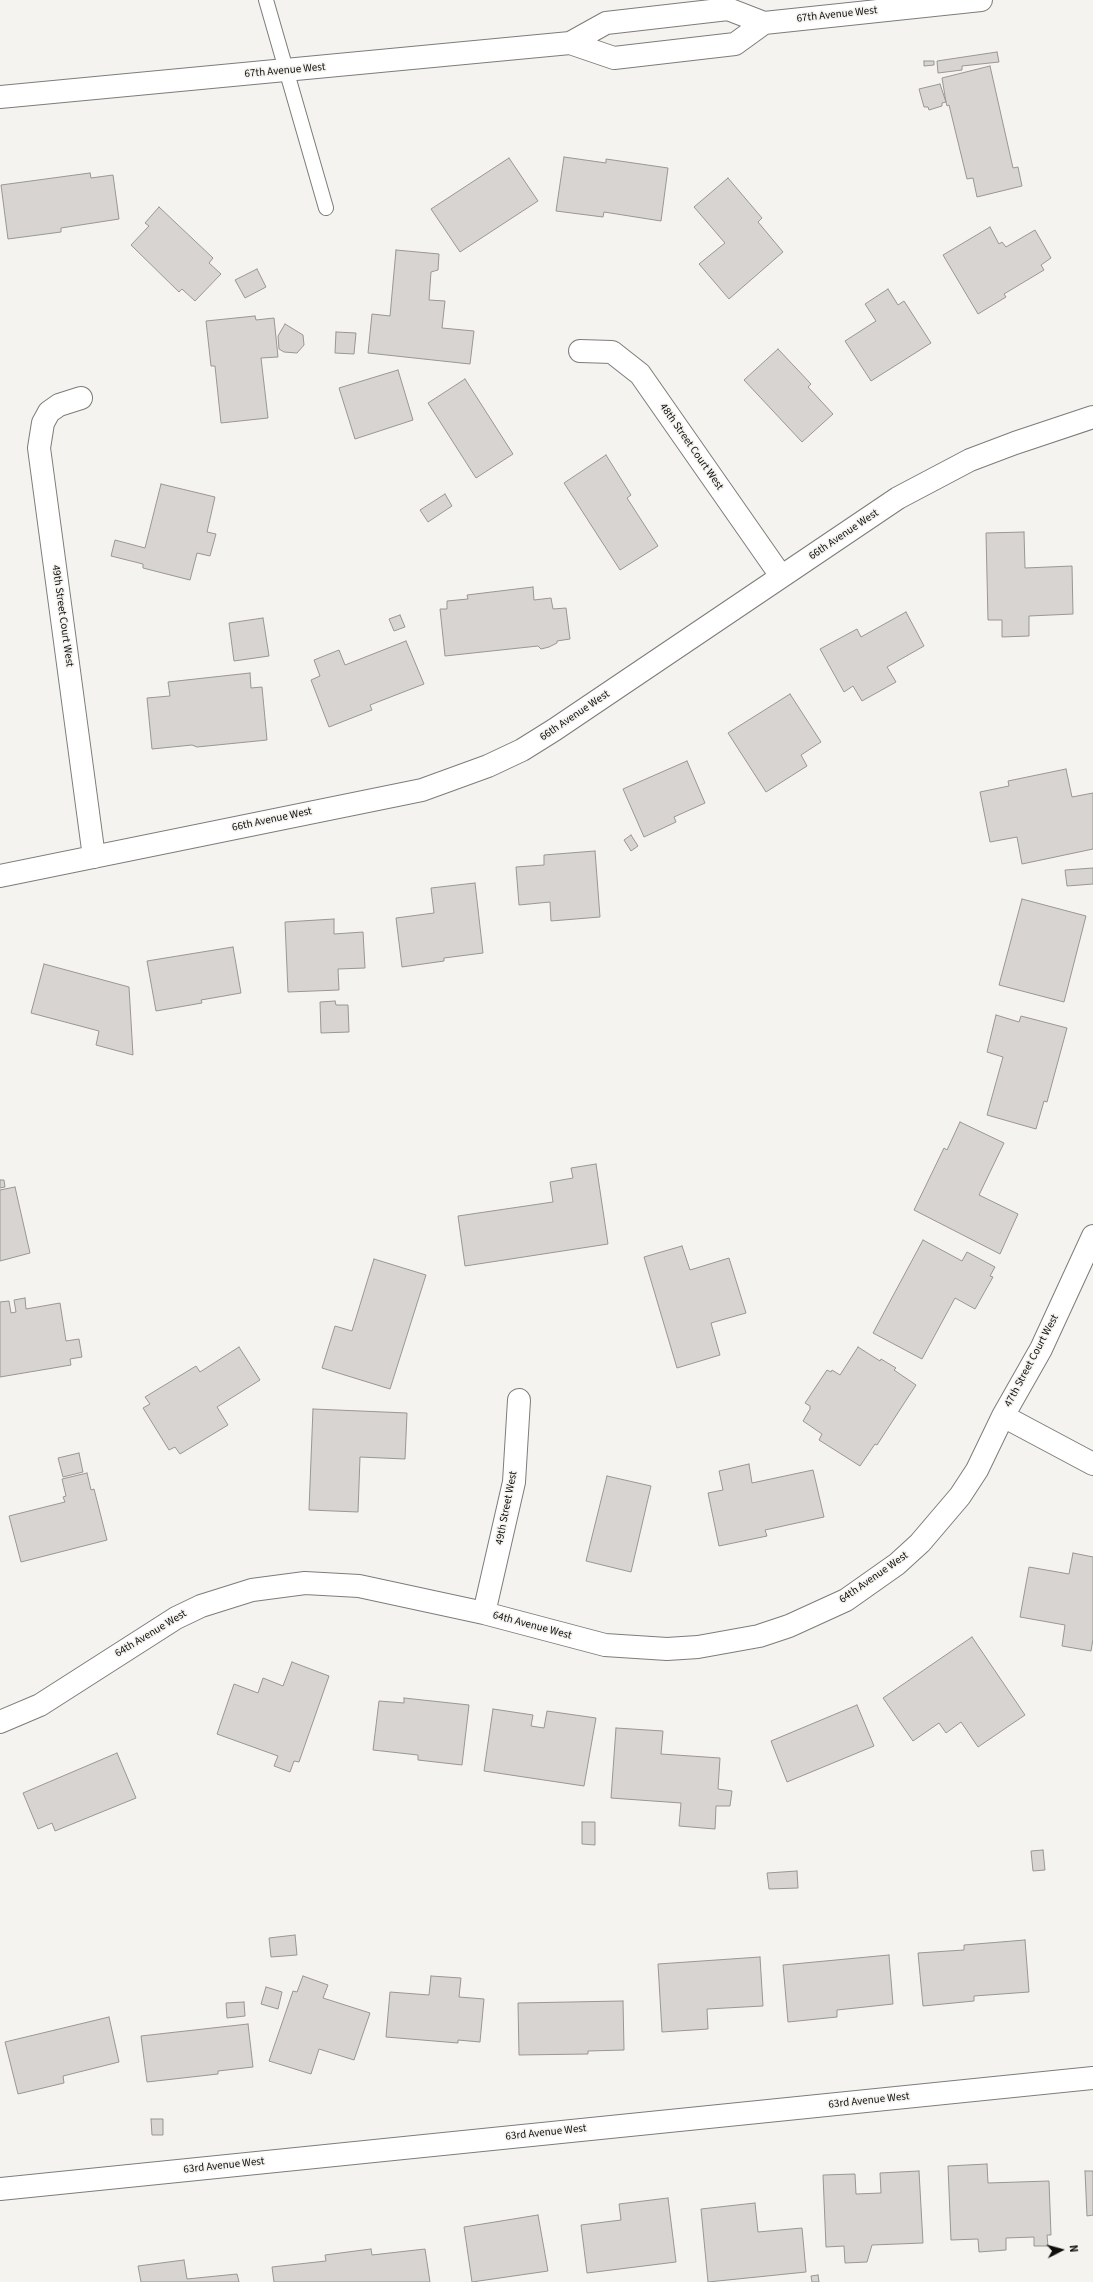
<!DOCTYPE html>
<style>
body{margin:0}
#map{position:relative;width:1093px;height:2282px;overflow:hidden;background:#f5f3ef;font-family:"Source Sans 3",sans-serif}
canvas{display:block}
.north{position:absolute;left:1041px;top:2230px;width:40px;height:40px;-webkit-text-stroke:3px #f5f3ef;paint-order:stroke;rotate:84deg;font-size:11px;font-weight:700;line-height:16px;text-align:center;color:#100f0e}
.north::after{content:'';display:block;margin:auto;width:14px;height:18px;background:#100f0e;clip-path:polygon(50% 0,100% 100%,50% 72%,0 100%)}
</style>
<div id="map">
<canvas width="1093" height="2282"></canvas>
<div class="north">N</div>
</div>
<script>
const ctx = document.querySelector('canvas').getContext('2d');
ctx.lineJoin = 'round';
function fillPath(path, color) {
  ctx.fillStyle = color;
  ctx.fill(path, 'evenodd');
}
function poly(rows) {
  const path = new Path2D();
  for (const r of rows) {
    path.moveTo(r[0], r[1]);
    for (let i = 2; i < r.length; i += 2) path.lineTo(r[i], r[i + 1]);
  }
  return path;
}
function strokePath(path, color, width, dash) {
  ctx.strokeStyle = color;
  ctx.lineWidth = width;
  ctx.lineCap = dash ? 'butt' : 'round';
  ctx.setLineDash(dash || []);
  ctx.stroke(path);
}
function write(font, color, halo, rows, align = 'center') {
  ctx.font = font + ' "Source Sans 3",sans-serif';
  ctx.lineWidth = 3;
  ctx.setLineDash([]);
  ctx.textBaseline = 'middle';
  ctx.strokeStyle = halo;
  ctx.fillStyle = color;
  for (const [text, x, y, turn = 0] of rows) {
    ctx.save();
    ctx.translate(x, y);
    ctx.rotate((+turn || 0) * Math.PI / 180);
    ctx.textAlign = isNaN(turn) ? turn : align;
    if (halo) ctx.strokeText(text, 0, 0);
    ctx.fillText(text, 0, 0);
    ctx.restore();
  }
}
const building = poly([
 [997,52,999,62,962,66,962,70,938,73,937,61,997,52],
 [924,61,934,61,934,65,924,66,924,61],
 [990,66,1013,168,1018,167,1022,186,977,197,973,178,967,179,949,105,947,106,946,102,942,78,990,66],
 [940,84,946,102,942,103,942,106,929,110,928,107,924,107,919,89,940,84],
 [564,157,606,163,606,159,668,168,661,221,604,212,603,217,556,211,564,157],
 [509,158,538,201,460,252,431,209,509,158],
 [90,173,91,178,113,175,119,219,61,228,61,232,8,239,1,185,90,173],
 [728,178,762,218,758,222,783,252,729,299,699,264,725,243,694,207,728,178],
 [159,207,213,258,209,263,221,274,195,301,182,289,179,292,131,245,149,226,145,223,159,207],
 [990,227,999,244,1002,242,1006,247,1035,230,1051,258,1041,265,1044,270,1004,294,1006,297,978,314,943,255,990,227],
 [396,250,439,254,438,270,431,272,429,300,445,301,442,328,474,331,470,364,368,353,372,314,390,316,396,250],
 [257,269,266,287,245,298,235,280,257,269],
 [888,289,898,305,904,301,931,343,871,381,845,341,876,321,865,304,888,289],
 [255,316,256,320,274,318,278,357,261,358,268,418,221,423,215,366,211,366,206,321,255,316],
 [285,324,303,335,304,345,297,353,284,352,279,349,278,336,285,324],
 [336,332,356,333,354,354,335,353,336,332],
 [778,349,811,384,808,387,833,414,802,442,744,380,778,349],
 [398,370,413,420,355,439,339,388,398,370],
 [465,379,513,454,476,478,428,403,465,379],
 [606,455,631,495,627,498,658,546,620,570,564,483,606,455],
 [161,484,215,497,207,532,216,534,210,556,197,553,190,580,143,568,143,564,111,556,115,540,145,548,161,484],
 [445,494,452,506,428,522,420,510,445,494],
 [1024,532,1025,568,1072,566,1073,614,1029,616,1029,636,1002,637,1002,620,988,620,986,533,1024,532],
 [533,587,534,600,551,598,553,609,566,608,570,639,557,641,557,643,549,647,541,649,538,646,445,656,440,609,447,609,447,601,468,599,467,595,533,587],
 [906,612,924,646,887,667,896,682,862,701,853,686,844,692,820,649,857,629,861,637,906,612],
 [400,615,405,627,394,631,389,619,400,615],
 [263,618,269,656,234,661,229,623,263,618],
 [406,641,424,684,370,705,372,710,329,727,311,680,320,676,314,660,339,650,345,665,406,641],
 [250,673,251,688,262,687,267,740,197,747,192,745,152,749,147,698,170,696,168,682,250,673],
 [790,694,821,742,801,755,807,766,766,792,728,733,790,694],
 [687,761,705,803,674,817,676,822,644,837,623,789,687,761],
 [1066,769,1072,797,1093,793,1093,849,1022,864,1017,837,990,842,980,792,1009,786,1008,781,1066,769],
 [631,835,638,846,631,851,624,840,631,835],
 [595,851,600,917,551,921,550,902,519,905,516,867,544,865,544,855,595,851],
 [1093,868,1093,884,1067,886,1065,870,1093,868],
 [475,883,483,953,444,958,444,961,402,967,396,918,434,913,431,888,475,883],
 [1022,899,1086,916,1064,1002,999,985,1022,899],
 [334,919,334,934,363,932,365,968,338,969,339,990,288,992,285,922,334,919],
 [233,947,241,993,201,1000,202,1003,156,1011,147,961,233,947],
 [44,964,129,987,133,1055,96,1045,99,1031,31,1013,44,964],
 [335,1001,336,1005,348,1005,349,1032,321,1033,320,1002,335,1001],
 [996,1015,1019,1022,1021,1016,1067,1028,1047,1102,1044,1101,1036,1129,987,1115,1003,1057,987,1052,996,1015],
 [960,1122,1004,1143,979,1195,1018,1214,1000,1254,914,1210,944,1148,947,1150,960,1122],
 [596,1164,608,1244,465,1266,458,1216,553,1202,550,1182,573,1178,571,1168,596,1164],
 [0,1180,4,1180,5,1187,0,1188,0,1180],
 [15,1187,30,1253,0,1261,0,1190,15,1187],
 [923,1240,962,1261,967,1252,995,1267,990,1276,993,1277,975,1309,955,1298,922,1359,873,1333,923,1240],
 [682,1246,690,1270,729,1258,746,1313,711,1323,720,1355,677,1368,644,1257,682,1246],
 [374,1259,426,1275,390,1389,322,1368,335,1326,352,1331,374,1259],
 [25,1298,26,1309,60,1303,66,1341,79,1339,82,1357,70,1359,71,1365,0,1377,0,1302,9,1301,11,1313,16,1312,14,1300,25,1298],
 [239,1347,260,1380,217,1407,228,1425,180,1454,175,1447,169,1450,143,1408,150,1404,145,1397,196,1366,200,1372,239,1347],
 [858,1347,880,1361,881,1359,896,1368,894,1370,916,1385,877,1445,875,1444,860,1466,819,1440,822,1434,803,1421,810,1409,810,1406,805,1403,827,1370,831,1372,832,1370,840,1375,858,1347],
 [313,1409,407,1413,405,1459,360,1457,358,1512,309,1510,313,1409],
 [79,1453,83,1472,63,1477,58,1458,79,1453],
 [749,1464,752,1483,813,1470,824,1517,765,1530,767,1536,719,1546,708,1493,723,1490,719,1471,749,1464],
 [87,1473,91,1490,94,1489,107,1540,21,1562,9,1516,65,1502,63,1497,66,1496,62,1479,87,1473],
 [607,1476,651,1486,631,1572,586,1561,607,1476],
 [1073,1553,1093,1557,1093,1639,1091,1651,1062,1646,1065,1625,1020,1617,1029,1567,1069,1574,1073,1553],
 [972,1637,1025,1715,978,1747,961,1722,946,1733,939,1723,913,1741,883,1698,972,1637],
 [292,1662,329,1676,299,1762,294,1761,290,1772,274,1766,278,1756,217,1734,234,1684,258,1693,263,1678,283,1686,292,1662],
 [404,1698,469,1705,462,1765,418,1760,418,1755,373,1750,379,1701,404,1703,404,1698],
 [857,1705,874,1746,787,1782,771,1741,857,1705],
 [493,1709,533,1715,531,1726,544,1728,547,1711,596,1718,584,1786,484,1771,493,1709],
 [616,1728,663,1731,661,1754,720,1758,718,1789,732,1791,730,1806,716,1806,715,1829,679,1826,681,1803,611,1798,616,1728],
 [117,1753,136,1798,55,1831,52,1823,38,1829,23,1793,117,1753],
 [582,1822,595,1822,595,1845,582,1844,582,1822],
 [1043,1850,1045,1870,1033,1871,1031,1851,1043,1850],
 [797,1871,798,1888,769,1889,767,1873,797,1871],
 [295,1935,297,1955,271,1957,269,1938,295,1935],
 [1025,1940,1029,1992,974,1996,974,2001,923,2006,918,1953,964,1950,964,1945,1025,1940],
 [889,1955,893,2004,837,2010,837,2017,788,2022,783,1965,889,1955],
 [760,1957,763,2006,707,2009,708,2029,662,2032,658,1964,760,1957],
 [303,1976,328,1985,323,1998,370,2013,354,2060,319,2049,311,2074,269,2061,293,1991,297,1992,303,1976],
 [431,1976,461,1978,459,1997,484,1999,480,2042,458,2040,458,2043,386,2037,390,1992,429,1995,431,1976],
 [266,1987,282,1992,278,2009,261,2004,266,1987],
 [623,2001,624,2050,588,2051,588,2054,519,2055,518,2003,623,2001],
 [244,2002,245,2016,227,2018,226,2003,244,2002],
 [109,2017,119,2062,63,2076,64,2083,18,2094,5,2042,109,2017],
 [248,2024,253,2067,218,2071,218,2074,147,2082,141,2036,248,2024],
 [151,2119,163,2119,163,2135,152,2135,151,2119],
 [987,2164,988,2183,1049,2181,1051,2235,1047,2235,1048,2246,1034,2246,1034,2237,1006,2238,1006,2250,979,2252,978,2239,951,2240,948,2166,987,2164],
 [919,2171,923,2243,872,2245,867,2262,845,2263,844,2246,826,2247,823,2175,855,2174,856,2194,881,2193,880,2173,919,2171],
 [1085,2171,1093,2171,1093,2215,1087,2216,1085,2171],
 [668,2198,676,2262,587,2273,581,2225,621,2220,619,2204,668,2198],
 [755,2203,758,2232,802,2228,806,2272,708,2282,701,2209,755,2203],
 [538,2215,548,2271,472,2282,464,2227,538,2215],
 [371,2249,372,2255,425,2249,430,2282,274,2282,272,2267,326,2261,325,2255,371,2249],
 [184,2260,187,2279,237,2274,239,2282,141,2282,138,2266,184,2260],
 [818,2275,819,2282,812,2282,811,2276,818,2275]
]);
fillPath(building, '#d7d4d1');
strokePath(building, '#999693', 1);
const lane = poly([
 [266,0,326,208]
]);
const street = poly([
 [580,351,612,352,640,374,781,576],
 [81,398,59,405,49,412,43,423,39,448,94,857],
 [0,876,422,790,488,766,522,750,554,730,898,498,970,460,1015,443,1093,417],
 [1003,1416,1093,1464],
 [484,1613,514,1482,519,1400],
 [0,1722,40,1705,176,1618,201,1606,252,1590,305,1583,359,1586,484,1613,605,1645,667,1649,698,1647,759,1636,789,1626,846,1600,897,1564,920,1543,960,1496,977,1470,1003,1416,1041,1349,1093,1236],
 [0,2189,1093,2078]
]);
const secondary = poly([
 [570,43,614,58,735,44,764,23],
 [0,97,570,43,606,23,728,9,764,23,981,0]
]);
strokePath(lane, '#7e7c79', 16);
strokePath(street, '#7e7c79', 24);
strokePath(secondary, '#7e7c79', 24);
strokePath(lane, '#fff', 14);
strokePath(street, '#fff', 22);
strokePath(secondary, '#fff', 22);
write('11px', '#100f0e', '#f5f3ef', [
 ["67th Avenue West",837,15,-6],
 ["67th Avenue West",285,71,-5],
 ["48th Street Court West",691,447,55],
 ["66th Avenue West",844,535,-34],
 ["49th Street Court West",62,616,82],
 ["66th Avenue West",575,716,-34],
 ["66th Avenue West",272,820,-12],
 ["47th Street Court West",1032,1361,-62],
 ["49th Street West",507,1508,-79],
 ["64th Avenue West",874,1578,-35],
 ["64th Avenue West",532,1626,15],
 ["64th Avenue West",151,1634,-31],
 ["63rd Avenue West",869,2101,-6],
 ["63rd Avenue West",546,2133,-6],
 ["63rd Avenue West",224,2166,-6]
]);
</script>
